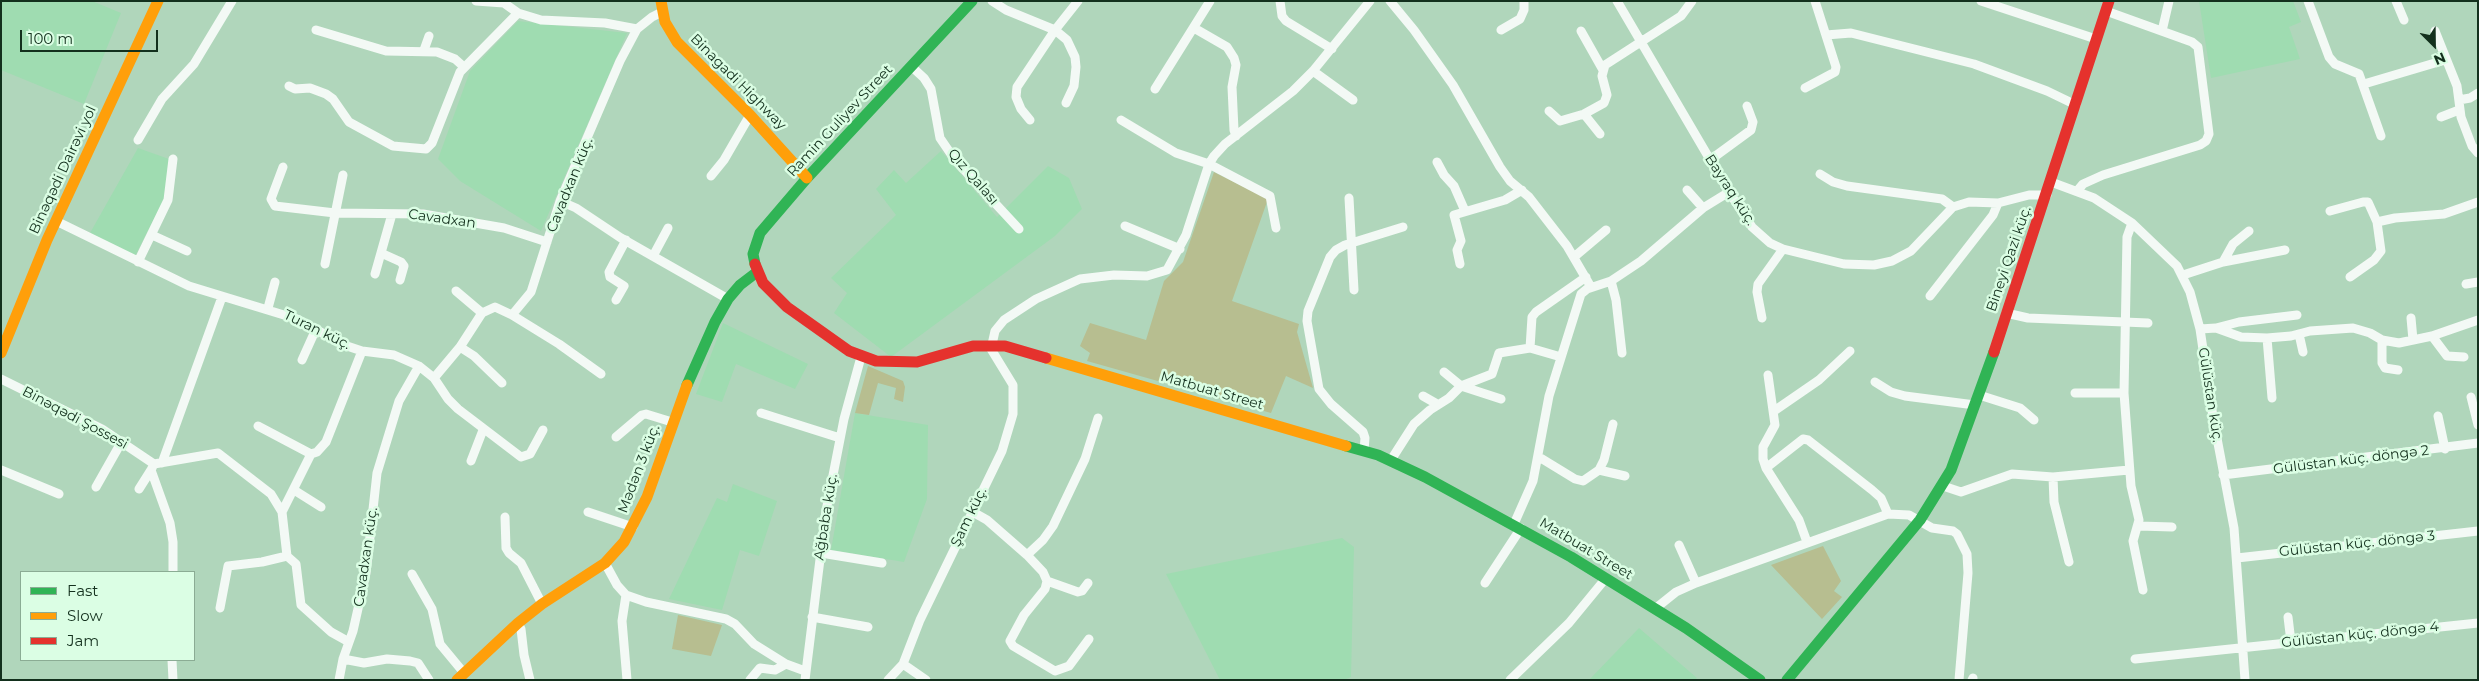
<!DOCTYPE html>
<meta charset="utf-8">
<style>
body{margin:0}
#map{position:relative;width:2479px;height:681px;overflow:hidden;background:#b0d6bb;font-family:Montserrat,sans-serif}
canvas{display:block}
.frame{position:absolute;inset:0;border:2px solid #13301d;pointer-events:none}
.legend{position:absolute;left:20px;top:571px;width:175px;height:90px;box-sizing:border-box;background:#dbfee4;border:1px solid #8bac94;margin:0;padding:6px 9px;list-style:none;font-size:15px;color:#13301d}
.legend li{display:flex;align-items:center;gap:10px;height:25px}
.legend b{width:25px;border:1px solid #8bac94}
.north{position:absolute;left:2409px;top:20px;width:50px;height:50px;-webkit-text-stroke:4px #dbfee4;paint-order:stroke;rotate:157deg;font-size:14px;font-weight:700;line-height:20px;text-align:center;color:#13301d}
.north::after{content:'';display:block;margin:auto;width:18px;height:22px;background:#13301d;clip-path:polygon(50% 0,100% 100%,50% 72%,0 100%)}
.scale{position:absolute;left:20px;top:30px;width:138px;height:22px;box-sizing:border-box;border:2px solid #13301d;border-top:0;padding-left:6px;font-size:15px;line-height:18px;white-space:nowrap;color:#13301d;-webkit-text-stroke:4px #dbfee4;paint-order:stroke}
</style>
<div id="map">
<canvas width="2479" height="681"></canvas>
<div class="frame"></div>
<ul class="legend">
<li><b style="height:6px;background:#30b455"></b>Fast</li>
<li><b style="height:6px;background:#ff9f0a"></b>Slow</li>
<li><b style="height:6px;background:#e5322d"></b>Jam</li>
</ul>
<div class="north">N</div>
<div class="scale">100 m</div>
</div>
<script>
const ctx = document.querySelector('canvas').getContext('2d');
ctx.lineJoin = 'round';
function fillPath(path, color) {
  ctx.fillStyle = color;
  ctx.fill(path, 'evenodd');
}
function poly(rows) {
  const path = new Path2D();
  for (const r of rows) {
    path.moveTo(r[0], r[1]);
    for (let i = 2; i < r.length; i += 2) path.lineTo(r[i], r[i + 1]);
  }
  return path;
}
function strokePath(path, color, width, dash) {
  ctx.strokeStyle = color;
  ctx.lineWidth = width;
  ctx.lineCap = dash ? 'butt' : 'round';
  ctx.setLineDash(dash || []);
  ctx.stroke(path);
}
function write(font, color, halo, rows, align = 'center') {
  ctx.font = font + ' Montserrat,sans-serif';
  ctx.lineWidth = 5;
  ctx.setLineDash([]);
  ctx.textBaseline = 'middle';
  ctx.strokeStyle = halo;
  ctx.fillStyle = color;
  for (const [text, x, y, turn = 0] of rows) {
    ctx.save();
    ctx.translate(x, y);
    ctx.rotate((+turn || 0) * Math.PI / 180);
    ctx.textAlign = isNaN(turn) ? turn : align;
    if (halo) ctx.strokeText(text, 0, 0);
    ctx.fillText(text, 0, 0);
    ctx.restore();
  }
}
fillPath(poly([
 [1,1,92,1,121,13,84,104,1,70],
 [2199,1,2293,1,2301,22,2289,27,2300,59,2211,78],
 [518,21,627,33,541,231,460,181,438,159,470,71],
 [138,148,169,159,164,199,135,256,90,233],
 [941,151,997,217,1048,166,1069,178,1082,209,1055,236,891,357,834,313,847,293,831,278,896,215,876,189,894,170,906,183],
 [723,323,808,364,795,389,736,364,722,402,696,394],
 [855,413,928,425,927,499,904,562,831,550],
 [733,484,777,501,759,556,740,550,722,610,669,599,717,498,727,502],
 [1342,538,1354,547,1351,677,1344,680,1220,680,1166,574],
 [1639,628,1697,678,1695,680,1589,680]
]), '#9fdcb1');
fillPath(poly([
 [1214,172,1268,199,1232,301,1299,324,1297,332,1313,388,1286,376,1271,413,1087,361,1090,353,1080,346,1090,323,1146,340,1164,281,1183,262],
 [868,366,903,381,905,387,903,402,894,399,896,388,878,383,869,415,855,413],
 [1823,546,1841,581,1834,591,1842,597,1822,619,1771,565],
 [678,615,722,625,711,656,672,649]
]), '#b7be90');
strokePath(poly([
 [476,1,504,3,518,13,541,20,605,23,637,29],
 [992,1,1006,10,1055,30,1067,40,1075,57,1076,67,1074,86,1066,103],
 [1280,1,1282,16,1286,21,1332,49],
 [1390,1,1414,30,1453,85,1500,167,1510,181,1529,197,1567,246,1591,287],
 [1617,1,1729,192,1752,227,1770,243,1783,249,1844,264,1874,265,1892,261,1911,251,1953,207,1969,202,1998,203,2029,195,2047,195],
 [1981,1,2096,39],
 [2308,1,2329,57,2335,64,2359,74,2381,136],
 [2396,1,2404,20],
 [1194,28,1227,47,1234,58,1236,65,1232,87,1234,130,1236,136],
 [316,30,386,51,437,52,455,59,464,67],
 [1501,30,1520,19,1524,10,1524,1],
 [1581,31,1603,70],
 [2162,31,2169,1],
 [2435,31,2457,86,2461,117,2472,146,2478,153],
 [1826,35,1851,33,1974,64,2047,91,2076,105],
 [424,50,429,36],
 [912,67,924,78,931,89,940,138,955,160,1019,229],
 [1313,71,1353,100],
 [2364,84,2445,60],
 [289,86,295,89,310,88,326,94,333,99,349,122,393,146,426,149,432,143,460,72,518,13],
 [1805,88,1835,72,1836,67,1815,1],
 [1155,89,1210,1],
 [2459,100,2470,98,2478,93],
 [1549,111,1560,121,1584,114,1604,103,1607,95,1602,76,1605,65,1681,16,1692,1],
 [1584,114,1600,134],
 [2441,117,2459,110],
 [1030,120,1021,109,1016,97,1017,87,1055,30,1078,1],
 [1121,120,1176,153,1209,164,1270,196,1276,228],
 [138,140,162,99,194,64,232,1],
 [1710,160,1751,130,1753,122,1747,106],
 [1437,162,1444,175,1454,186,1465,211],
 [283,167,271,199,275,206,335,213,423,214,504,228,547,242],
 [1820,174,1833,182,1847,186,1942,199,1953,207],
 [711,176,724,160,750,115],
 [2051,182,2094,198,2132,223,2177,266,2190,292,2200,329,2213,417,2234,528,2245,680],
 [1687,190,1703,208],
 [2078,190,2083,184,2103,175,2200,145,2206,141,2209,134,2198,47,2192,42,2106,11],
 [1349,198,1354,290],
 [560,201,576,208,621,238,728,299],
 [2330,211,2363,202,2368,202,2377,222,2381,251,2374,260,2350,277],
 [56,221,189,286,297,319,344,345,362,351,394,355,419,366,434,378,448,399,458,409,521,457,530,454,543,430],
 [2377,222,2395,218,2444,214,2478,202],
 [2132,223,2127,237,2124,393,2131,486,2139,520,2133,541,2143,590],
 [1125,226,1180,249],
 [152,235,187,251],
 [381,253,401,262,404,266,400,280],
 [653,256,668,228],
 [1574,257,1606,230],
 [138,262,168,200,173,159],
 [2223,262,2233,244,2249,231],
 [325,264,343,175],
 [1460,264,1457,250,1461,241,1454,215,1505,200,1522,190],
 [375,274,392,214],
 [2183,275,2223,262,2285,250],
 [1611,281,1616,300,1622,353],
 [2466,284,2478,282],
 [456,291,482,313],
 [1930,296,1993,215,1998,203],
 [616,300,624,286,610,277,609,272,626,240],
 [268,308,275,282],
 [2006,313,2028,318,2148,323],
 [512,315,559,344,601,374],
 [1762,318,1757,292,1758,284,1783,249],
 [2411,318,2413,340],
 [2216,328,2239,322,2297,315],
 [2200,329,2216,328,2241,337,2267,338,2291,336,2310,331,2353,328,2370,333,2382,340,2399,343,2432,336,2478,320],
 [2299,334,2303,352],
 [2432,336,2447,356,2464,357],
 [2267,338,2272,398],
 [2382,340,2382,363,2385,368,2398,370],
 [460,347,474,356,502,383],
 [1530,348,1532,317,1536,312,1586,277],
 [302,360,316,329],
 [419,366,399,401,377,473,366,573,353,631,343,659,364,663,387,659,410,661,418,663,429,680],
 [1444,372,1461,386,1501,399],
 [1768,375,1775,425,1763,447,1763,459,1766,468,1799,520,1807,542],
 [434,378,460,347,482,313,495,307,512,315,531,292,560,201,620,61,637,29,652,17,662,12],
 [1,379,102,429,154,464,151,470,170,523,173,542,173,572],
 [1875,382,1891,392,1905,396,1975,405],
 [2075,393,2124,393],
 [1979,395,2020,408,2034,420],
 [1423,396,1437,404],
 [2471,397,2478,425],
 [1774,411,1819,380,1850,351],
 [761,413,840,438],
 [2438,416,2445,449],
 [258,426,311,454],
 [616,437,642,415,646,414,672,422],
 [1364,451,1365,438,1363,432,1331,404,1319,389,1307,321,1308,311,1330,257,1336,250,1345,245,1403,227],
 [1539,457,1575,479,1583,481,1599,470,1604,460,1613,424],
 [1391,460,1414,424,1430,410,1449,398,1461,386,1492,374,1499,353,1530,348,1561,357],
 [471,461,483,430],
 [162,463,222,297],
 [154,464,218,453,271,494,282,512,287,556,296,564,301,605,331,632,349,642],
 [1766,468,1803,439,1808,440,1872,490,1881,498,1888,514],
 [1,470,59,494],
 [1599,470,1625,476],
 [2223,475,2478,443],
 [2053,477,2054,502,2069,562],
 [1943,486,1961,492,2012,474,2053,477,2129,470],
 [96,487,122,441],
 [139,489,151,470],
 [294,490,321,507],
 [971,511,987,520,1027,555,1043,572,1047,581,1045,589,1024,615,1010,641,1013,646,1055,671,1069,666,1089,639],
 [282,512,311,454,317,452,326,442,362,351],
 [588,512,633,527],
 [505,517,506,548,509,553,521,563,542,604],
 [1514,524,1533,481,1549,396,1581,294,1587,289,1611,281,1641,261,1703,208,1729,192],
 [2139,526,2172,527],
 [1679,545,1696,583],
 [821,553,882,563],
 [1027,555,1043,540,1053,526,1085,459,1098,418],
 [2237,558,2478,531],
 [605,563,617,585,626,595,646,602,726,619,735,624,754,644,786,664,805,671],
 [412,574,432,609,440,644,464,673],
 [1047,581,1078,592,1082,591,1088,583],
 [1485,583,1521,528],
 [626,595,622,621,627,680],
 [220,608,228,566,262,562,287,556],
 [1656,608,1676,592,1696,583,1888,514,1909,515,1932,528,1953,531,1957,534,1967,554,1968,573,1959,680],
 [812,617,868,627],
 [2288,617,2291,642],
 [518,623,521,629,524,655,530,680],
 [2135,659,2478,623],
 [172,660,173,680],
 [339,680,343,659],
 [750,680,760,668,775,670,786,664],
 [805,680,826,511,844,419,861,357],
 [888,680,903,664],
 [926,680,903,664,920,620,1002,451,1013,414,1013,385,991,349,995,331,1004,320,1036,299,1080,279,1114,275,1147,276,1167,270,1186,235,1209,164,1214,156,1225,144,1293,91,1313,71,1370,1],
 [1510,680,1569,623,1606,578],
 [1972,680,1973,678]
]), '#f3f9f5', 9);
strokePath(poly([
 [755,264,753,254,760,233,807,178,972,1],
 [687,385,715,322,728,299,740,285,757,272],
 [1346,446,1378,455,1425,477,1571,557,1686,628,1760,680],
 [1787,680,1920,520,1951,470,1994,352]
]), '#30b455', 11);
strokePath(poly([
 [661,1,665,22,677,42,750,115,807,178],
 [1,353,47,240,158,1],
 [1046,358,1346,446],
 [457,680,518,623,542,604,605,563,624,542,647,497,687,385]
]), '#ff9f0a', 11);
strokePath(poly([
 [755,264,763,283,787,307,849,351,876,361,917,362,973,346,1005,346,1046,358],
 [1994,352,2109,1]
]), '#e5322d', 11);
write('14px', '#13301d', '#dbfee4', [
 ["Binagadi Highway",738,82,45],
 ["Ramin Guliyev Street",840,121,-47],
 ["Binəqədi Dairəvi yol",63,170,-65],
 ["Qız Qalası",973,177,49],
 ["Cavadxan küç.",570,185,-68],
 ["Bayraq küç.",1730,190,57],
 ["Cavadxan",442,219,8],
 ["Bineyi Qazi küç.",2009,259,-71],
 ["Turan küç.",317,330,26],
 ["Matbuat Street",1212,391,16],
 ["Gülüstan küç.",2210,395,81],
 ["Binəqədi Şossesi",75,418,28],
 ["Gülüstan küç. döngə 2",2351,460,-7],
 ["Mədən 3 küç.",639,469,-69],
 ["Ağbaba küç.",826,517,-81],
 ["Şam küç.",969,517,-64],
 ["Gülüstan küç. döngə 3",2357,544,-6],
 ["Matbuat Street",1586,549,31],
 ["Cavadxan küç.",366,557,-82],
 ["Gülüstan küç. döngə 4",2360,635,-6]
]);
</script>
